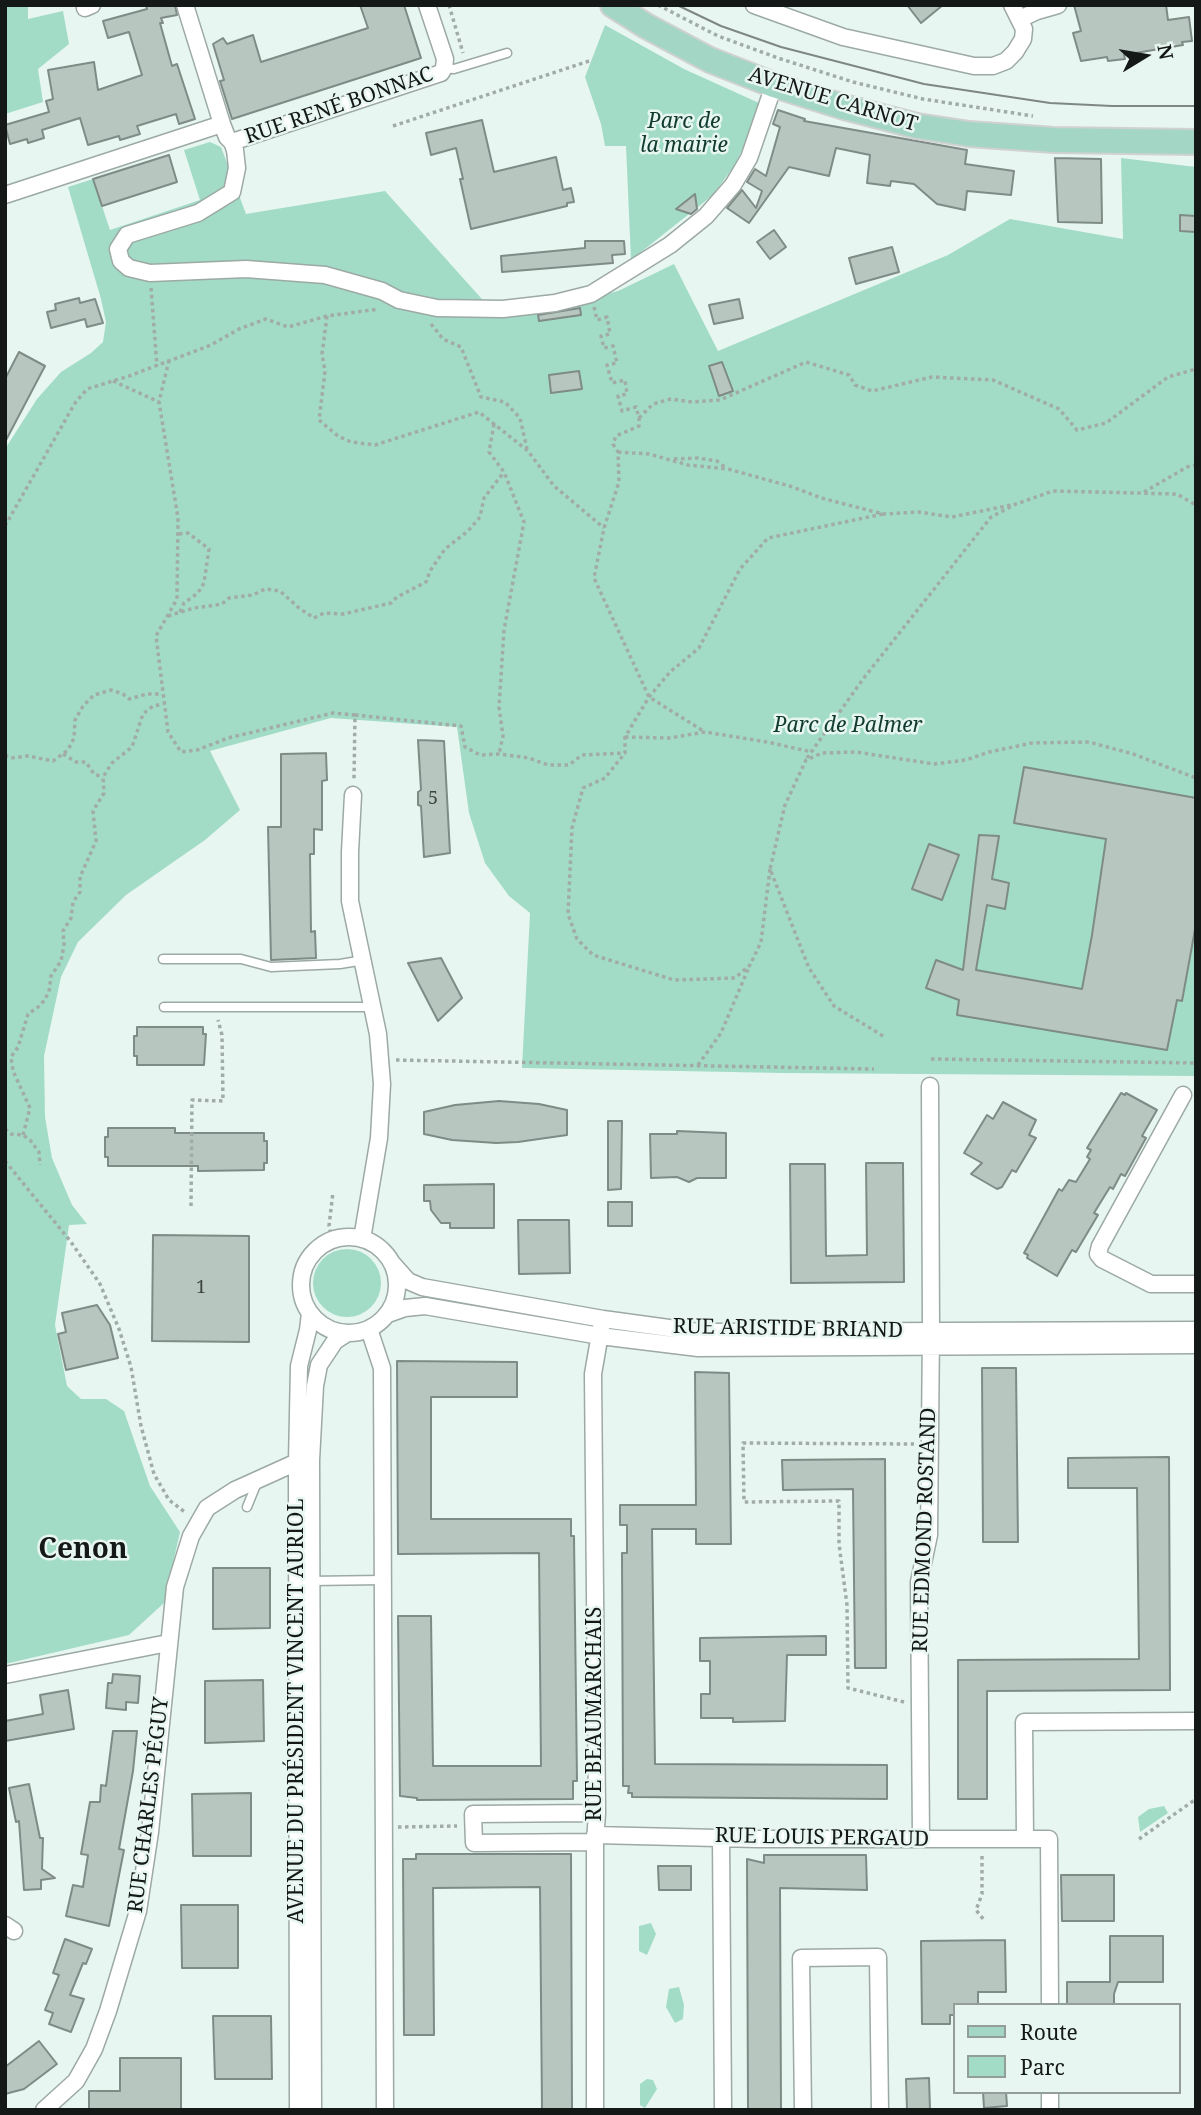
<!DOCTYPE html>
<meta charset="utf-8">
<style>
body{margin:0}
#map{position:relative;width:1201px;height:2115px;overflow:hidden;background:#e8f6f1;font-family:"Noto Serif",serif}
canvas{display:block}
.frame{position:absolute;inset:0;border:7px solid #141917;pointer-events:none}
.legend{position:absolute;left:953px;top:2003px;width:228px;height:91px;box-sizing:border-box;background:#e8f6f1;border:2px solid #939e9a;margin:0;padding:9px 12px;list-style:none;font-size:21px;color:#141917}
.legend li{display:flex;align-items:center;gap:14px;height:35px}
.legend b{width:35px;border:2px solid #939e9a}
.north{position:absolute;left:1110px;top:21px;width:70px;height:70px;-webkit-text-stroke:5px #e8f6f1;paint-order:stroke;rotate:79deg;font-size:19px;font-weight:700;line-height:28px;text-align:center;color:#141917}
.north::after{content:'';display:block;margin:auto;width:24px;height:32px;background:#141917;clip-path:polygon(50% 0,100% 100%,50% 72%,0 100%)}
</style>
<div id="map">
<canvas width="1201" height="2115"></canvas>
<div class="frame"></div>
<ul class="legend">
<li><b style="height:9px;background:#a3d6c5"></b>Route</li>
<li><b style="height:19px;background:#a2dcc7"></b>Parc</li>
</ul>
<div class="north">N</div>
</div>
<script>
const ctx = document.querySelector('canvas').getContext('2d');
ctx.lineJoin = 'round';
function fillPath(path, color) {
  ctx.fillStyle = color;
  ctx.fill(path, 'evenodd');
}
function poly(rows) {
  const path = new Path2D();
  for (const r of rows) {
    if (r.length === 3) {
      path.moveTo(r[0] + r[2], r[1]);
      path.arc(r[0], r[1], r[2], 0, 2 * Math.PI);
      continue;
    }
    path.moveTo(r[0], r[1]);
    for (let i = 2; i < r.length; i += 2) path.lineTo(r[i], r[i + 1]);
  }
  return path;
}
function strokePath(path, color, width, dash) {
  ctx.strokeStyle = color;
  ctx.lineWidth = width;
  ctx.lineCap = dash ? 'butt' : 'round';
  ctx.setLineDash(dash || []);
  ctx.stroke(path);
}
function write(font, color, halo, rows, align = 'center') {
  ctx.font = font + ' "Noto Serif",serif';
  ctx.lineWidth = 5;
  ctx.setLineDash([]);
  ctx.textBaseline = 'middle';
  ctx.strokeStyle = halo;
  ctx.fillStyle = color;
  for (const [text, x, y, turn = 0] of rows) {
    ctx.save();
    ctx.translate(x, y);
    ctx.rotate((+turn || 0) * Math.PI / 180);
    ctx.textAlign = isNaN(turn) ? turn : align;
    if (halo) ctx.strokeText(text, 0, 0);
    ctx.fillText(text, 0, 0);
    ctx.restore();
  }
}
fillPath(poly([
 [5,5,28,5,28,19,63,11,69,44,38,69,43,102,5,114],
 [605,25,684,69,759,103,750,134,734,166,713,195,631,260,626,146,605,146,601,124,585,77],
 [210,142,221,147,246,214,385,191,498,317,579,301,618,291,674,264,718,351,948,255,1010,219,1123,239,1121,158,1196,167,1196,1076,782,1073,522,1068,530,913,509,896,485,863,469,813,457,727,331,718,210,751,240,810,205,840,126,895,78,942,61,977,44,1056,45,1117,52,1158,72,1205,87,1224,69,1225,55,1325,67,1386,81,1399,106,1399,124,1411,150,1486,180,1532,164,1603,129,1635,5,1664,5,449,37,399,61,372,91,353,103,342,106,322,101,299,68,187,93,179,110,230,200,200,184,150],
 [347,1283,34],
 [1164,1806,1168,1813,1140,1832,1138,1817,1149,1809],
 [651,1923,656,1934,647,1955,639,1951,639,1926],
 [679,1987,684,2005,683,2019,675,2023,666,2007,669,1989],
 [647,2079,653,2080,657,2089,645,2108,640,2105,640,2084]
]), '#a2dcc7');
const building = poly([
 [146,5,175,5,177,15,161,18,163,23,160,23,172,66,177,64,195,119,179,124,176,114,137,126,140,134,120,140,119,136,88,145,80,118,42,130,44,138,28,143,27,139,10,144,5,125,49,112,46,101,53,99,48,70,94,62,98,90,142,75,129,32,108,38,103,21,147,9,146,5],
 [360,5,404,5,421,58,232,119,220,81,224,80,213,44,223,38,227,44,253,35,261,62,368,28,360,5],
 [907,5,943,5,921,23,907,5],
 [1074,5,1166,5,1168,20,1189,17,1192,41,1182,42,1183,45,1124,55,1125,59,1108,61,1107,57,1081,61,1073,33,1081,31,1074,5],
 [778,110,805,119,804,121,967,150,965,164,1014,171,1011,195,967,191,965,210,937,204,914,184,891,181,890,186,867,183,870,155,836,148,829,176,789,167,749,223,727,208,742,190,756,208,762,191,747,182,755,169,766,176,780,127,773,124,778,110],
 [482,120,494,172,556,157,563,190,571,188,574,202,567,203,567,206,471,229,460,179,463,179,456,148,431,155,426,133,482,120],
 [169,155,177,182,102,206,93,179,169,155],
 [1055,158,1101,159,1102,223,1058,222,1055,158],
 [695,194,697,209,691,214,676,209,695,194],
 [1180,215,1196,216,1196,232,1180,231,1180,215],
 [774,230,786,247,770,259,757,242,774,230],
 [585,241,624,241,625,254,612,255,613,263,502,272,501,256,585,248,585,241],
 [892,247,899,272,856,284,849,258,892,247],
 [79,298,80,303,95,299,103,323,87,327,85,319,51,328,47,312,56,310,55,304,79,298],
 [739,299,743,318,714,324,709,305,739,299],
 [580,308,581,315,539,321,538,315,580,308],
 [19,352,45,366,5,442,5,379,19,352],
 [722,362,733,391,719,396,709,366,722,362],
 [579,371,582,389,551,393,549,375,579,371],
 [418,740,444,741,450,853,424,857,421,806,418,805,418,792,421,790,418,740],
 [326,753,327,780,322,781,322,830,314,829,314,854,310,854,311,932,315,931,316,958,271,960,268,827,281,827,281,754,326,753],
 [1024,767,1196,798,1196,924,1182,1001,1177,1000,1167,1050,957,1015,959,1000,926,988,936,960,963,970,979,835,999,836,992,879,1009,883,1005,909,987,905,976,970,1082,989,1092,935,1106,839,1014,823,1024,767],
 [929,844,959,855,942,900,912,889,929,844],
 [441,958,462,998,438,1021,408,963,441,958],
 [137,1027,203,1027,203,1034,206,1034,204,1065,137,1065,137,1056,134,1056,134,1036,137,1036,137,1027],
 [1121,1093,1125,1095,1126,1093,1157,1110,1142,1136,1146,1138,1125,1176,1121,1174,1113,1189,1110,1187,1094,1213,1098,1215,1076,1252,1072,1250,1057,1276,1027,1258,1028,1255,1024,1253,1059,1189,1062,1191,1069,1180,1076,1182,1090,1159,1087,1157,1091,1150,1087,1148,1121,1093],
 [499,1101,539,1104,567,1110,567,1135,518,1142,496,1143,452,1140,424,1134,424,1112,455,1105,499,1101],
 [1003,1102,1036,1120,1029,1135,1036,1138,1016,1172,1012,1170,1002,1187,997,1189,971,1174,982,1163,964,1153,987,1115,993,1119,1003,1102],
 [608,1121,622,1121,621,1189,608,1190,608,1121],
 [108,1128,175,1128,175,1133,264,1133,264,1141,267,1141,267,1163,264,1163,264,1170,198,1171,198,1166,108,1166,108,1157,105,1157,105,1137,108,1137,108,1128],
 [677,1131,726,1133,726,1178,697,1178,689,1182,677,1177,651,1178,650,1134,677,1134,677,1131],
 [866,1163,903,1163,904,1282,791,1283,790,1164,825,1164,826,1256,867,1255,866,1163],
 [494,1184,494,1228,450,1228,450,1223,441,1223,431,1210,430,1201,424,1201,424,1185,494,1184],
 [608,1202,632,1202,632,1226,608,1226,608,1202],
 [518,1220,569,1220,570,1273,519,1274,518,1220],
 [153,1235,249,1236,249,1342,152,1341,153,1235],
 [97,1305,110,1325,118,1358,66,1370,58,1334,66,1332,62,1313,97,1305],
 [397,1361,517,1362,517,1397,431,1397,431,1519,571,1519,571,1536,574,1536,577,1781,573,1781,573,1799,417,1800,417,1798,400,1796,398,1616,431,1616,433,1766,541,1766,539,1553,398,1554,397,1361],
 [982,1368,1016,1368,1018,1542,983,1542,982,1368],
 [695,1372,729,1373,731,1544,696,1544,696,1529,652,1529,655,1764,887,1765,887,1799,632,1797,632,1793,628,1793,629,1786,623,1786,622,1553,627,1553,627,1525,620,1525,620,1505,696,1505,695,1372],
 [1169,1457,1170,1690,987,1691,987,1799,958,1799,958,1660,1139,1659,1137,1488,1068,1488,1068,1458,1169,1457],
 [885,1459,886,1668,855,1668,853,1489,783,1490,782,1460,885,1459],
 [213,1568,270,1568,270,1628,213,1629,213,1568],
 [826,1636,826,1655,787,1655,785,1721,733,1722,733,1718,701,1718,701,1694,710,1694,710,1661,700,1661,700,1638,826,1636],
 [113,1674,140,1676,138,1703,126,1702,126,1710,106,1708,108,1683,112,1683,113,1674],
 [263,1680,264,1741,205,1743,205,1681,263,1680],
 [68,1690,74,1729,5,1741,5,1721,43,1714,40,1695,68,1690],
 [113,1731,137,1731,133,1771,119,1849,124,1850,109,1926,66,1916,73,1885,83,1887,88,1855,81,1854,90,1802,100,1802,101,1785,106,1786,113,1731],
 [29,1784,40,1838,43,1838,42,1869,55,1878,41,1880,41,1889,24,1890,19,1821,16,1822,9,1788,29,1784],
 [251,1793,251,1856,193,1856,192,1794,251,1793],
 [416,1854,571,1854,572,2110,542,2110,540,1887,433,1888,434,2035,404,2035,403,1859,416,1859,416,1854],
 [764,1855,866,1855,867,1890,780,1888,781,2110,748,2110,747,1859,764,1863,764,1855],
 [658,1866,691,1866,691,1890,659,1890,658,1866],
 [1061,1875,1114,1875,1114,1921,1062,1921,1061,1875],
 [181,1905,238,1905,238,1968,182,1968,181,1905],
 [1110,1936,1163,1936,1163,1982,1118,1982,1114,1994,1114,2005,1067,2005,1067,1982,1110,1982,1110,1936],
 [65,1939,92,1949,86,1964,83,1963,70,1995,84,1999,71,2032,49,2024,53,2013,45,2010,59,1975,53,1973,65,1939],
 [1005,1940,1006,1992,978,1992,978,2005,954,2005,954,2015,950,2015,950,2024,922,2024,921,1941,1005,1940],
 [213,2016,271,2016,272,2079,215,2079,213,2016],
 [39,2041,57,2064,24,2089,5,2094,5,2067,39,2041],
 [120,2058,181,2058,181,2110,89,2110,89,2091,120,2091,120,2058],
 [929,2078,930,2110,907,2110,906,2079,929,2078],
 [983,2092,1006,2092,1007,2106,984,2108,983,2092]
]);
fillPath(building, '#b8c6c0');
strokePath(building, '#7f8b86', 2);
const service = poly([
 [444,68,454,69,507,53],
 [163,959,241,959,271,967,340,964,364,960],
 [164,1007,373,1007],
 [247,1507,258,1480],
 [309,1581,383,1580]
]);
const minor = poly([
 [185,5,222,124,227,137,232,142,235,150,237,168,232,192,198,213,127,235,118,249,121,261,129,268,150,273,246,269,325,275,382,291,399,300,437,308,503,309,555,303,591,294,670,245,706,216,733,185,749,158,774,85],
 [754,5,843,37,974,66,993,66,1006,61,1015,52,1023,39,1024,29,1012,5],
 [85,8,92,5],
 [1020,19,1037,11,1058,5],
 [232,142,441,73,444,68,445,59,427,5],
 [5,195,222,124],
 [353,795,350,852,350,901,378,1034,382,1084,379,1138,362,1239],
 [1183,1095,1100,1246,1098,1254,1102,1259,1151,1284,1196,1284],
 [349,1285,48],
 [392,1263,408,1281,422,1287,603,1319,698,1332,1196,1330],
 [388,1314,405,1308,425,1306,600,1336,698,1348,1196,1345],
 [369,1329,382,1368,385,2110],
 [5,1675,168,1643],
 [595,1835,758,1839,1049,1839,1050,2005],
 [721,1837,723,2110],
 [921,1839,919,1582,929,1535,931,1331,930,1086],
 [1025,1839,1024,1722,1196,1721],
 [595,1842,474,1843,473,1814,597,1813],
 [5,1925,14,1931],
 [44,2110,76,2081,94,2049,108,2011,138,1911,150,1832,175,1587,191,1536,207,1508,235,1490,297,1462,305,1461],
 [298,2110,297,1462,299,1366,308,1330,310,1313],
 [313,2110,311,1460,315,1386,319,1365,335,1341,346,1334],
 [595,2110,595,1842,597,1813,593,1374,601,1328],
 [803,2110,801,1958,878,1957,880,2110],
 [1050,2110,1050,2092]
]);
const primary = poly([
 [613,5,646,26,710,60,774,85,844,107,917,126,969,134,1054,140,1196,142]
]);
strokePath(service, '#9ca9a4', 11);
strokePath(minor, '#9ca9a4', 19);
strokePath(primary, '#d0d1d1', 28);
strokePath(poly([
 [449,5,463,53],
 [658,5,718,36,778,58,853,82,923,99,1033,116],
 [393,126,592,60],
 [151,288,157,366],
 [594,307,597,320,607,317,610,334,601,336,604,348,613,346,617,363,607,365,612,383,625,380,627,394,618,396,622,411,636,407,639,418,639,426,616,436,613,444,618,452,619,482,604,528,594,578,649,697,705,732],
 [327,316,322,354,325,371,319,420,338,436,351,442,375,445,479,412,528,451,554,486,604,528],
 [431,324,443,339,461,347,481,397,505,402,520,418,527,449],
 [169,360,159,402,178,518,177,599,156,636,168,732,181,752,197,750,228,738,333,713,355,715,354,779],
 [113,381,159,402],
 [639,418,653,404,671,399,692,402,720,400,806,362,849,375,855,385,872,391,932,377,993,380,1059,409,1077,430,1106,423,1168,377,1196,369],
 [494,424,489,452,504,472,524,522,504,630,499,707,503,736,499,754],
 [618,452,649,454,688,465,728,469,793,487,821,498,883,514,919,512,952,517,1011,505],
 [674,459,698,458,717,461,726,468],
 [1144,492,1187,467,1196,465],
 [5,526,75,403,87,389,129,376,211,345,239,329,266,319,288,327,327,316,379,309],
 [179,534,188,533,209,549,204,583,198,593,184,603,180,612],
 [168,616,194,608,222,604,229,598,253,595,265,589,280,591,299,608,314,618,324,613,343,614,391,603,397,597,426,582,430,571,445,549,468,531,480,517,484,498,504,472],
 [355,715,461,726,465,747,480,755,499,754,529,758,548,765,569,765,582,755,625,753],
 [625,737,669,738,705,732,767,742,812,752],
 [63,754,76,762,86,762,94,774,103,777],
 [5,755,11,758,28,756,53,761,68,750,74,738,75,720,83,706,94,695,111,690,123,694,129,699,147,694,162,694],
 [807,758,863,679,991,517,1016,504,1053,491,1177,494,1196,505],
 [770,869,761,942,750,965,735,978,674,980,593,955,577,939,568,914,572,828,583,788,605,778,625,753,625,737,649,697,670,672,699,648,740,569,768,538,883,514],
 [883,1036,834,1006,809,968,770,869,785,805,806,760,822,753,856,752,934,764,966,760,989,752,1032,743,1089,742,1133,754,1196,778],
 [931,1059,1196,1063],
 [396,1060,874,1069],
 [698,1065,721,1033,749,967],
 [5,1129,11,1134,23,1135,30,1140,39,1152,40,1165],
 [23,1135,30,1108,13,1071,11,1057,18,1047,28,1014,41,1005,49,992,51,976,61,961,64,945,63,931,71,918,73,902,80,892,80,877,96,841,93,811,104,793,103,777,112,763,132,747,143,714,153,706,163,704],
 [5,1161,71,1242,100,1284,119,1329,131,1367,141,1426,154,1474,169,1500,186,1513],
 [191,1206,192,1100,223,1101,222,1035,218,1020],
 [332,1240,329,1226,333,1192],
 [904,1702,848,1688,847,1605,839,1544,839,1501,744,1502,743,1443,914,1444],
 [398,1827,457,1826],
 [1139,1839,1196,1799],
 [982,1856,982,1894,976,1910,984,1920]
]), '#a1aca8', 3.5, [3.5, 3.5]);
strokePath(service, '#fff', 8);
strokePath(minor, '#fff', 16);
strokePath(primary, '#a3d6c5', 24);
strokePath(poly([
 [677,5,721,26,781,47,924,84,1050,103,1112,106,1196,106]
]), '#7e8784', 2);
write('18px', '#3d4441', null, [
 ["5",433,799],
 ["1",201,1288]
]);
write('21px', '#141917', '#e8f6f1', [
 ["AVENUE CARNOT",833,100,17],
 ["RUE RENÉ BONNAC",339,106,-19],
 ["RUE ARISTIDE BRIAND",788,1329,1],
 ["RUE EDMOND ROSTAND",925,1530,-88],
 ["AVENUE DU PRÉSIDENT VINCENT AURIOL",297,1711,-90],
 ["RUE BEAUMARCHAIS",595,1714,-90],
 ["RUE CHARLES PÉGUY",149,1805,-83],
 ["RUE LOUIS PERGAUD",822,1838,1]
]);
write('italic 21px', '#113b2f', '#e8f6f1', [
 ["Parc de",684,122],
 ["la mairie",684,146],
 ["Parc de Palmer",848,726]
]);
write('bold 28px', '#141917', '#e8f6f1', [
 ["Cenon",83,1550]
]);
</script>
